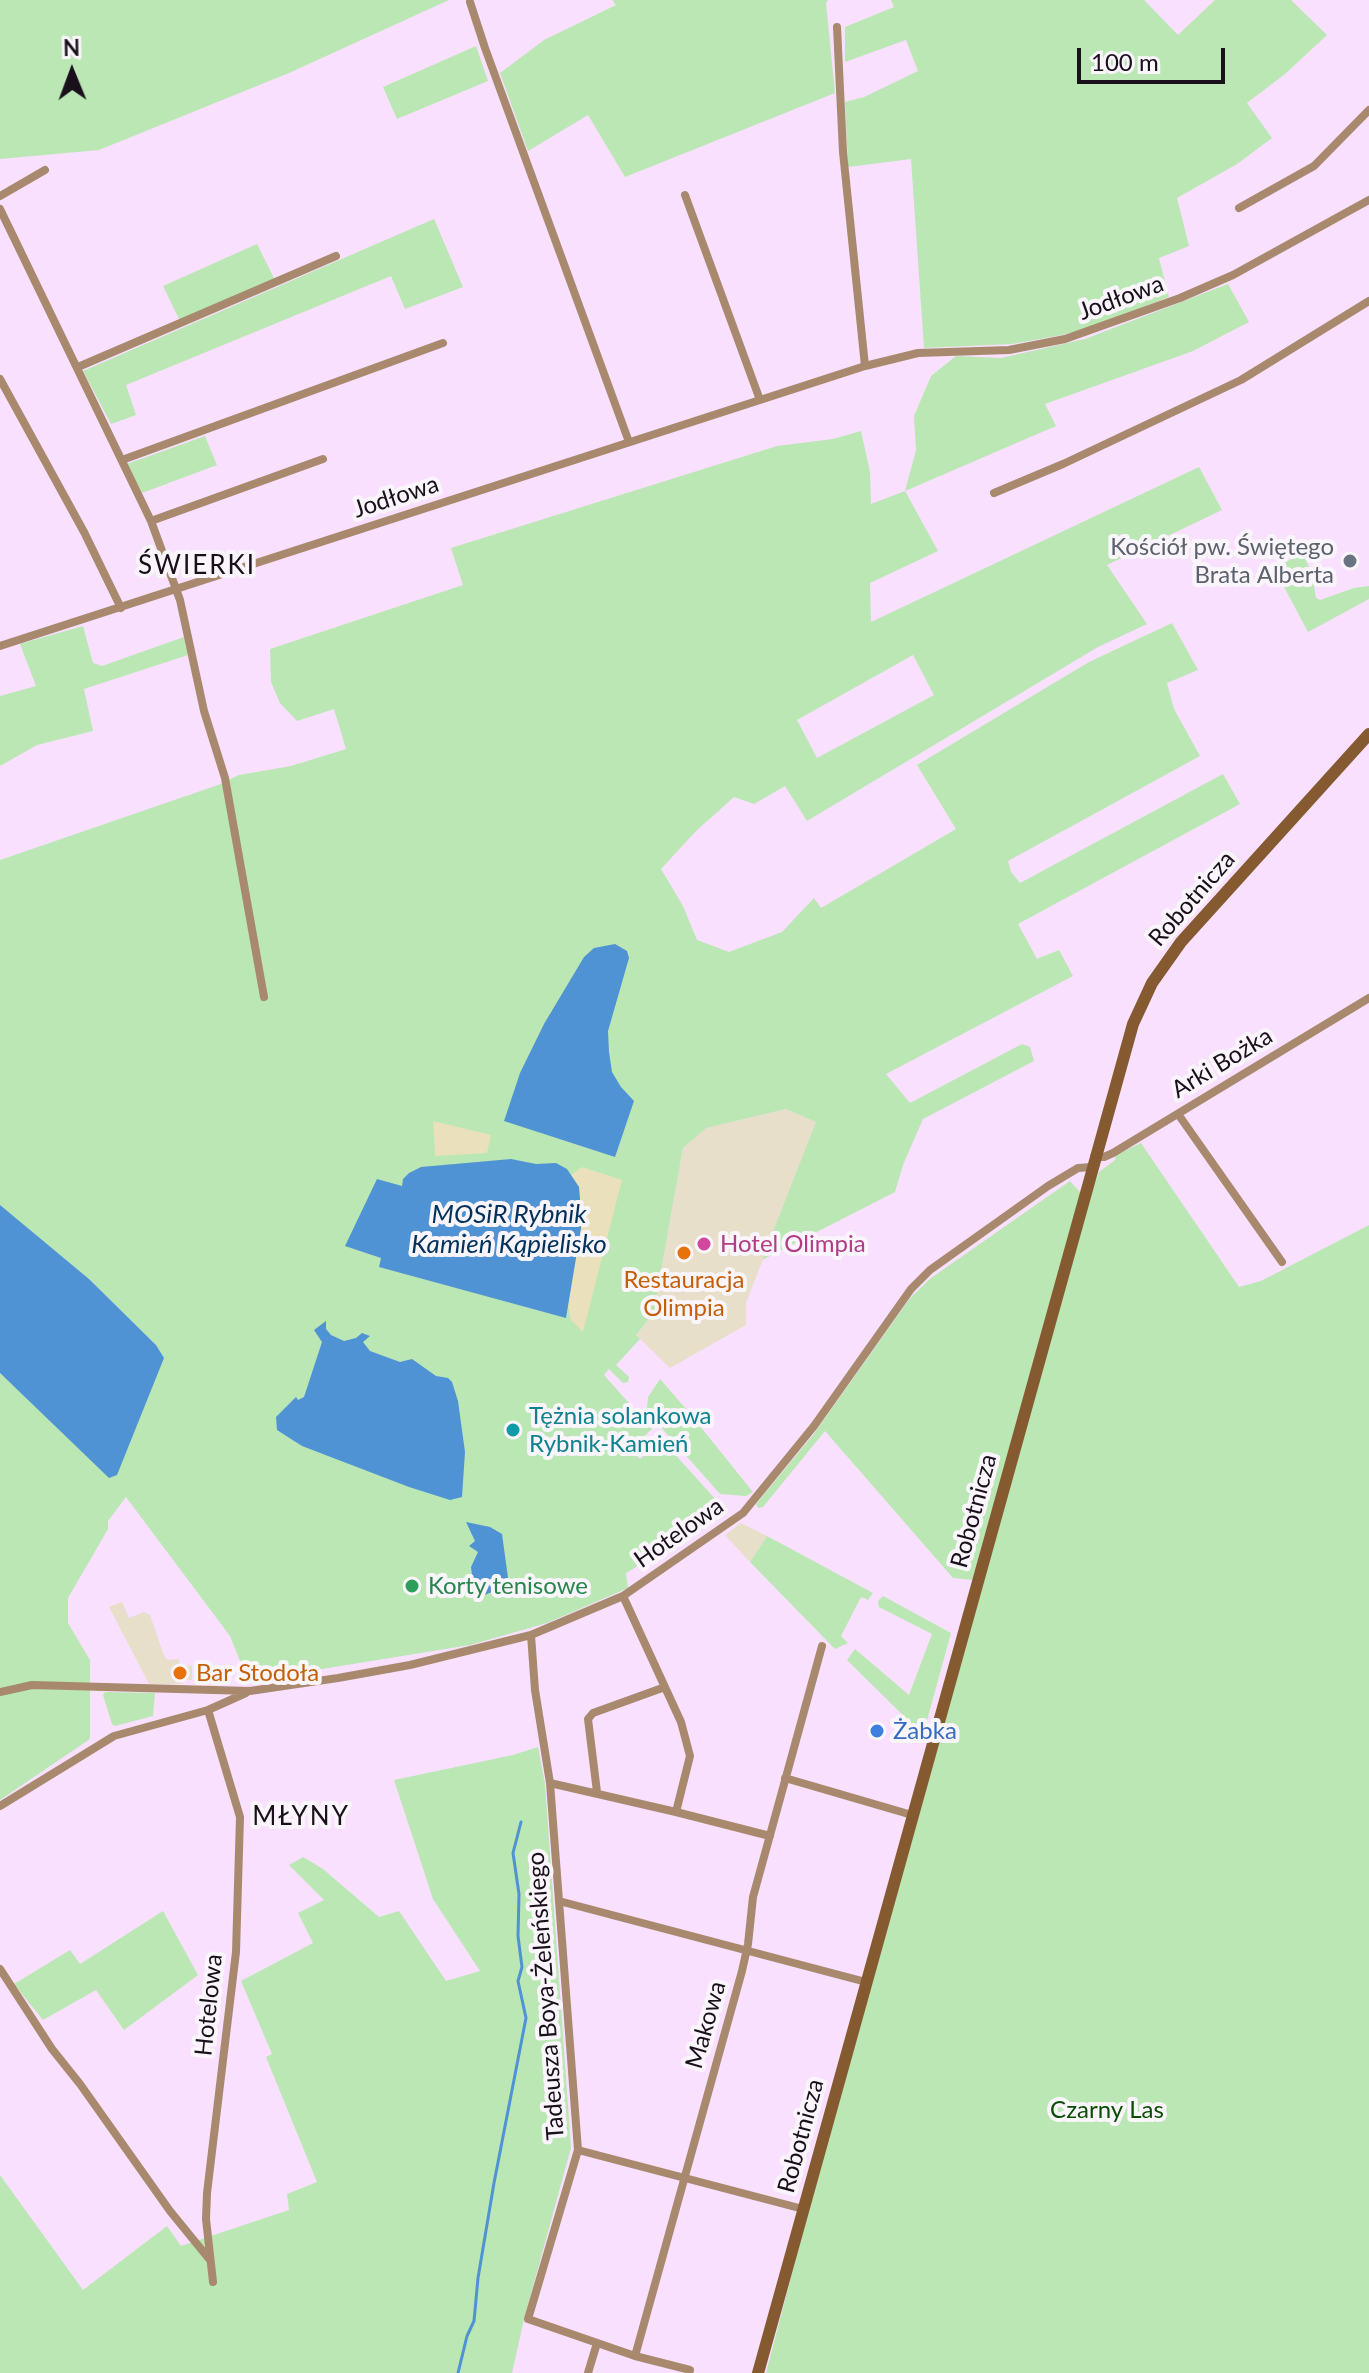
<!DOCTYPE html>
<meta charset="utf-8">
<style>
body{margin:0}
#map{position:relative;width:1369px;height:2373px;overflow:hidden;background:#f9e0ff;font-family:Lato,sans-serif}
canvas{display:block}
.north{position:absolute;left:32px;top:32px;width:80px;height:80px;-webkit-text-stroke:6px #faf5fb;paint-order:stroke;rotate:359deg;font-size:22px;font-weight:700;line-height:32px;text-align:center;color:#19101b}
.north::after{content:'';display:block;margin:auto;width:28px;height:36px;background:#19101b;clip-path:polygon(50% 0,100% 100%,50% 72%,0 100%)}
.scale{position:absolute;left:1077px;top:48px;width:148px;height:36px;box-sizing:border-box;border:4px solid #19101b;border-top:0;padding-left:10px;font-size:24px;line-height:28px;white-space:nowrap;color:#19101b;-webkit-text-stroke:6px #faf5fb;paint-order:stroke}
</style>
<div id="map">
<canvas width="1369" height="2373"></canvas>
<div class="north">N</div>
<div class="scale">100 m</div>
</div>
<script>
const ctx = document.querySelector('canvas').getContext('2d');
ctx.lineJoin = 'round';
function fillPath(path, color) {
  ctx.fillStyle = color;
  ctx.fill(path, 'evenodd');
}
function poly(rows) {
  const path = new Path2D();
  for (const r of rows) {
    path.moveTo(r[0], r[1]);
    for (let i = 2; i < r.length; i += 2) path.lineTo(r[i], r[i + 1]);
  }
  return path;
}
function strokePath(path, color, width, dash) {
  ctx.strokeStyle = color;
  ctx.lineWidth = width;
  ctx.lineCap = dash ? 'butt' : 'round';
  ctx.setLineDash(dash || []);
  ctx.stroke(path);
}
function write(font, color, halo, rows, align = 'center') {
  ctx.font = font + ' Lato,sans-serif';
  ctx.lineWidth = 8;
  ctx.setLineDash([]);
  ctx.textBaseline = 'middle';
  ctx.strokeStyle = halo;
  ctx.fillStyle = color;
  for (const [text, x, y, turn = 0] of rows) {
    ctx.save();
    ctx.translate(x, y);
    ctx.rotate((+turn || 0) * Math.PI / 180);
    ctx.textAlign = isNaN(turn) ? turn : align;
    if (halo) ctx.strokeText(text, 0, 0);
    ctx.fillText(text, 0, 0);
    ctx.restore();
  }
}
fillPath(poly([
 [786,1109,817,1122,746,1303,746,1325,670,1368,636,1335,662,1303,656,1299,683,1148,705,1128],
 [741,1523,767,1536,750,1562,725,1535],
 [122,1602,129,1618,144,1612,150,1615,163,1653,167,1660,179,1659,180,1666,192,1666,192,1680,181,1680,181,1684,149,1684,109,1607]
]), '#e8dfca');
fillPath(poly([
 [0,0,449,0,289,73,99,150,0,159],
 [612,0,828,0,826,3,835,93,625,177,588,115,528,151,500,73,544,40,616,5],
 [891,0,1144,0,1178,35,1215,0,1291,0,1327,35,1285,74,1247,103,1272,138,1237,164,1177,198,1189,246,1159,258,1169,297,1098,325,1062,335,1012,344,924,348,911,159,848,167,845,102,864,97,918,71,906,40,845,62,845,27,894,7],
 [476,46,488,81,397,119,383,87],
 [434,219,463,287,405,309,391,276,126,385,136,415,111,424,83,371],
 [257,244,275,280,180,321,163,286],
 [1228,284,1249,322,1193,351,1045,404,1056,426,905,491,938,551,870,583,871,622,1199,467,1222,510,1107,565,1147,624,1098,647,807,821,785,786,754,804,734,797,696,831,661,869,683,906,697,940,729,952,782,932,814,898,821,908,956,829,917,765,1089,662,1172,623,1198,670,1167,683,1174,709,1200,756,1008,861,1011,872,1020,883,1223,774,1240,804,1018,924,1037,959,1059,950,1073,976,886,1074,910,1103,1022,1044,1030,1047,1034,1061,923,1119,903,1165,895,1192,762,1260,816,1122,786,1109,706,1128,683,1148,656,1299,662,1303,636,1335,640,1339,616,1365,629,1377,628,1382,623,1383,609,1369,604,1375,652,1429,630,1449,640,1459,662,1440,727,1512,626,1573,628,1588,547,1623,470,1645,248,1681,230,1636,126,1497,108,1521,108,1529,68,1598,68,1623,90,1660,90,1739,0,1800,0,1373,110,1478,156,1345,89,1279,0,1206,0,860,218,785,239,775,291,766,346,749,334,709,297,721,280,703,271,682,270,649,463,585,451,548,777,446,833,439,861,431,870,472,871,504,905,491,916,450,914,416,931,376,956,356,1001,358,1085,339],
 [913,655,934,695,817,758,797,720],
 [205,436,217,465,142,493,127,464],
 [1303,553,1312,575,1316,598,1320,600,1354,588,1369,586,1369,599,1308,632,1274,568],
 [83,626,93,663,102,666,184,637,188,655,84,689,93,731,37,745,0,766,0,696,36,686,20,644],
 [1141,1143,1239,1287,1261,1281,1369,1225,1369,2373,766,2373,973,1580,953,1578,825,1431,763,1507,758,1508,756,1504,813,1435,910,1298,931,1278,1070,1181,1088,1201,1099,1172,1115,1160,1116,1155],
 [660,1379,687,1410,753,1492,746,1496,720,1494,651,1416,647,1407,648,1397],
 [767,1536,873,1593,868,1600,862,1597,860,1599,841,1636,848,1643,835,1649,750,1562],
 [883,1596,951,1633,923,1735,847,1660,855,1649,909,1695,932,1634,879,1607,878,1601],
 [105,1692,155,1693,153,1716,115,1726,112,1724,103,1695],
 [538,1747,545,1784,571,2148,524,2319,512,2373,0,2373,0,2175,83,2290,167,2226,181,2246,289,2210,287,2194,317,2182,266,2057,272,2054,241,1981,313,1943,298,1913,324,1900,289,1865,303,1857,323,1869,379,1917,399,1911,446,1981,480,1971,433,1899,394,1780,513,1755],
 [163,1911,198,1975,124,2030,96,1990,43,2020,14,1984,70,1950,80,1964]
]), '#bae7b4');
fillPath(poly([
 [433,1121,491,1135,487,1153,435,1156],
 [582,1167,622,1180,583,1332,571,1320,568,1305,582,1222,579,1187,571,1175]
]), '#eae0bb');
fillPath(poly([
 [615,944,627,951,629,958,608,1031,609,1052,612,1072,621,1087,634,1101,615,1157,504,1121,520,1073,544,1024,584,957,594,948],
 [511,1159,536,1164,556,1163,567,1169,579,1187,582,1222,566,1318,379,1267,381,1258,345,1246,377,1179,402,1186,403,1179,409,1173,421,1167],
 [0,1205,89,1279,156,1345,164,1358,117,1475,109,1478,0,1373],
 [326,1321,326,1329,331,1335,344,1341,356,1338,362,1333,370,1336,363,1342,370,1351,400,1362,412,1359,436,1376,448,1378,452,1382,458,1401,465,1452,462,1497,450,1500,409,1487,302,1446,277,1430,276,1417,296,1397,298,1400,304,1397,322,1342,314,1330],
 [466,1522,490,1527,502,1534,509,1585,475,1599,471,1567,478,1552,469,1546,475,1541]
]), '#5093d4');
strokePath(poly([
 [458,2373,467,2336,474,2321,478,2278,494,2183,526,2018,518,1981,522,1967,518,1936,519,1894,513,1853,521,1822]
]), '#5093d4', 3);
strokePath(poly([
 [470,2,485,48,629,442],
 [837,27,843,152,865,366],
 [685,195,760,400],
 [0,196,45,170],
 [1239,208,1314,166,1369,110],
 [0,209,151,521,180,600,204,711,225,778,264,997],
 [78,367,336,256],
 [0,379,84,532,121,608],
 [122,460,443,343],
 [994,493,1063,464,1241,380,1369,301],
 [151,521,323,459],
 [0,646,865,366,918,353,1009,350,1065,339,1180,298,1233,275,1369,200],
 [1178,1114,1282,1262],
 [1094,1157,1104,1157,1113,1153,1369,998],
 [623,1596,681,1722,690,1756,676,1812,550,1783,578,2150,528,2319,635,2356],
 [531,1635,535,1690,550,1783],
 [0,1692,32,1685,250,1691,338,1678,410,1665,531,1635,623,1596,743,1513,814,1426,911,1289,930,1270,1048,1186,1078,1168,1091,1167],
 [208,1710,240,1817,236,1952,207,2193,206,2219,213,2282],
 [785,1778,912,1815],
 [597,1792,588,1719,593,1713,665,1687],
 [0,1806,114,1736,208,1710,246,1693],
 [676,1812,770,1836],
 [559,1901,866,1982],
 [0,1969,52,2049,80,2084,170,2211,210,2260],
 [578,2150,803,2209],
 [588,2373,597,2343],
 [689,2373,690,2370,635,2356,742,1971,748,1944,753,1897,822,1646]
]), '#a8896e', 8);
strokePath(poly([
 [758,2373,1133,1024,1152,983,1181,942,1369,734]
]), '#865a30', 12);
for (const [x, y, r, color] of [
 [1350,561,8,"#6b7280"],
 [704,1244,8,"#d1479c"],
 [684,1253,8,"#e8710a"],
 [513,1430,8,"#0f9aa8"],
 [412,1586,8,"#2e9e5b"],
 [180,1673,8,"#e8710a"],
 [877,1731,8,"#3f7fe0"]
]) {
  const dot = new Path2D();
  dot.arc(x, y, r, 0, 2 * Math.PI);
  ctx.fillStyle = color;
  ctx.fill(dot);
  strokePath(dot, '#faf5fb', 3);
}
write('24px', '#19101b', '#faf5fb', [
 ["Jodłowa",1121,298,-20],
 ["Jodłowa",396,497,-18],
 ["Robotnicza",1192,899,-49],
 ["Arki Bożka",1222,1063,-31],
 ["Robotnicza",974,1511,-75],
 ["Hotelowa",679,1533,-35],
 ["Tadeusza Boya-Żeleńskiego",546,1996,-94],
 ["Hotelowa",209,2005,-84],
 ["Makowa",706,2025,-74],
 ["Robotnicza",801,2136,-75]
]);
write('24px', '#5b616d', '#faf5fb', [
 ["Kościół pw. Świętego",1334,547],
 ["Brata Alberta",1334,575]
], 'right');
write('24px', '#b23c85', '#faf5fb', [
 ["Hotel Olimpia",720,1244]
], 'left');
write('24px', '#c56008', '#faf5fb', [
 ["Restauracja",684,1280],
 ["Olimpia",684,1308],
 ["Bar Stodoła",196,1673,"left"]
]);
write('24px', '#0d838f', '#faf5fb', [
 ["Tężnia solankowa",529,1416],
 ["Rybnik-Kamień",529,1444]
], 'left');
write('24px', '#27864d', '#faf5fb', [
 ["Korty tenisowe",428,1586]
], 'left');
write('24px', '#366cbe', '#faf5fb', [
 ["Żabka",893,1731]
], 'left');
write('24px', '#094e05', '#faf5fb', [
 ["Czarny Las",1107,2110]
]);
ctx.letterSpacing = '2px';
write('26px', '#19101b', '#faf5fb', [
 ["ŚWIERKI",197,566],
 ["MŁYNY",301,1817]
]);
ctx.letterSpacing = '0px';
write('italic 26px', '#00325c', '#faf5fb', [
 ["MOSiR Rybnik",509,1215],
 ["Kamień Kąpielisko",509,1245]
]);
</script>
